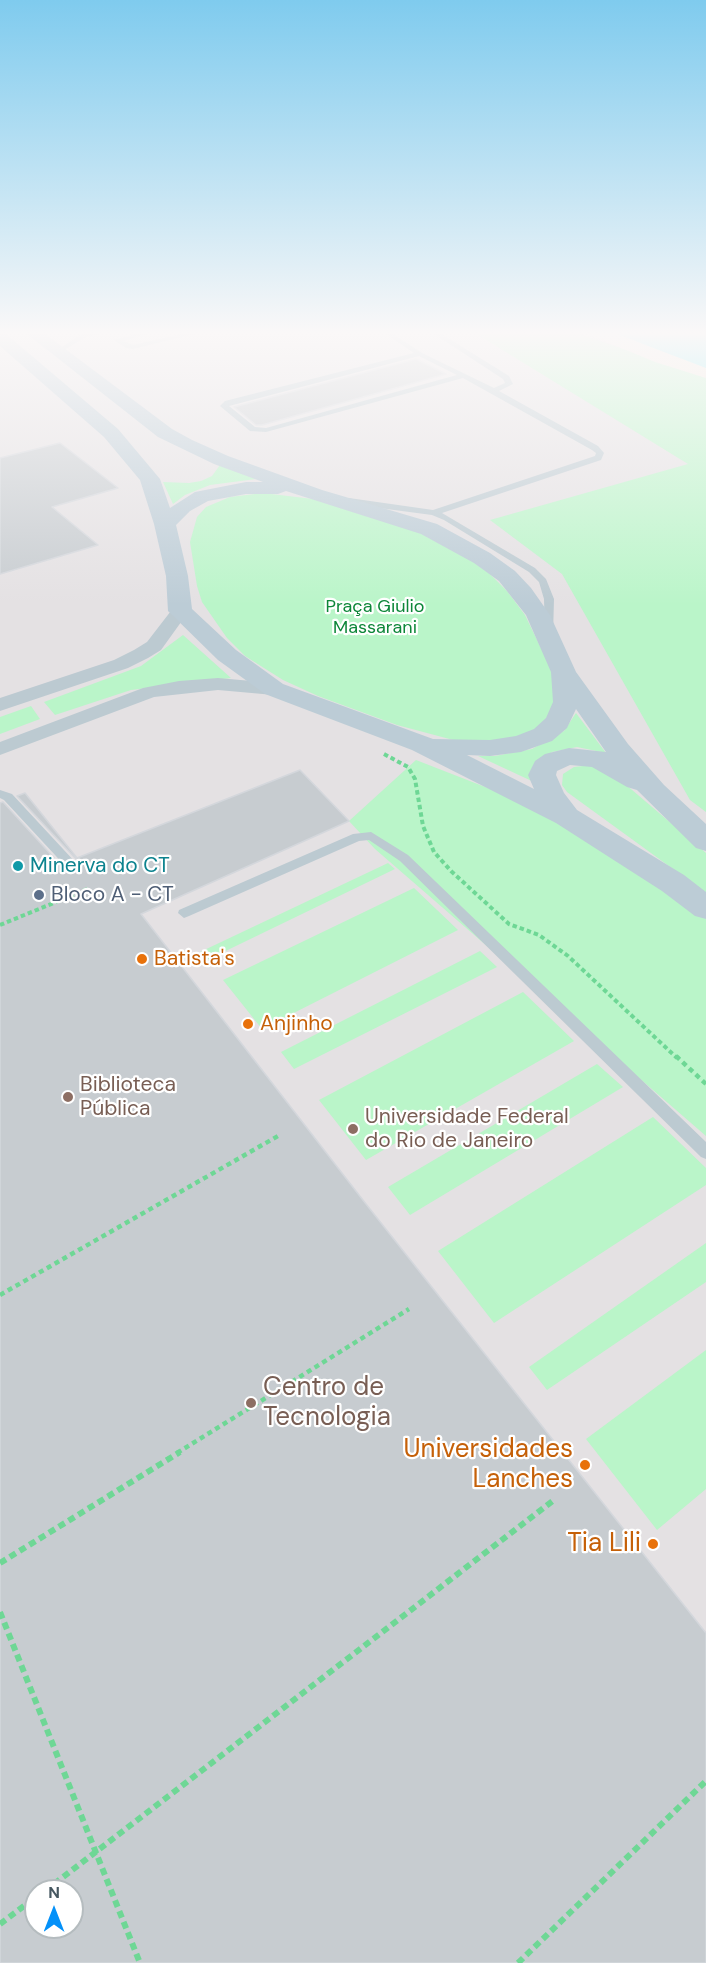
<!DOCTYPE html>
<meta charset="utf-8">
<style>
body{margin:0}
#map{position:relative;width:706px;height:1963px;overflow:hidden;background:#f3f0f0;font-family:"DM Sans",sans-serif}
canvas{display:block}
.north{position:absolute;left:24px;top:1879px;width:60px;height:60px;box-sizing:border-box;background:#fff;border:2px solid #b5bcbf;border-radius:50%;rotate:0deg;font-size:16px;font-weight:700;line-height:24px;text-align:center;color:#465760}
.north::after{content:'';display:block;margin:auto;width:21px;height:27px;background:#0491f9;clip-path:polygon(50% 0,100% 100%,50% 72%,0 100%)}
</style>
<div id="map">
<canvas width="706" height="1963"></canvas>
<div class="north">N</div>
</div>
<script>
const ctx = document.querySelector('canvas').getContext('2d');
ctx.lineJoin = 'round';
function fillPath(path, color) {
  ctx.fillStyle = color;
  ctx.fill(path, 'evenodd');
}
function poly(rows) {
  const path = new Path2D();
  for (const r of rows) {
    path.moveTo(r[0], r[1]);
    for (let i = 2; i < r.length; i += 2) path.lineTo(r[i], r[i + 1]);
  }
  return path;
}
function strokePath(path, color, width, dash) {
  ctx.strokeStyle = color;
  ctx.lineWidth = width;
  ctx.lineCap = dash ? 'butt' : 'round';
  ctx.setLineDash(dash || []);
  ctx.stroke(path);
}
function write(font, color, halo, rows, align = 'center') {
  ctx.font = font + ' "DM Sans",sans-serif';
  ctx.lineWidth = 4.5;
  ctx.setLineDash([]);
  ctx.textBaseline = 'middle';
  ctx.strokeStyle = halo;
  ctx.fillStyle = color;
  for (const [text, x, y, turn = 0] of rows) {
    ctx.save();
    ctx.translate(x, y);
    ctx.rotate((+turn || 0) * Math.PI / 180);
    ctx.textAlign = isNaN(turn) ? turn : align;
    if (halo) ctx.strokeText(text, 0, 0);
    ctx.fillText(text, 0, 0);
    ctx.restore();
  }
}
fillPath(poly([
 [0,330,608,330,706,368,706,1963,0,1963],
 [36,1891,72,1891,72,1927,36,1927]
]), '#e4e1e3');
fillPath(poly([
 [470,330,569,330,706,378,706,812,690,800,562,574,490,520,688,464],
 [220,465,256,479,210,485,185,495,173,504,163,482,189,483,201,481,212,476],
 [263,493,313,499,418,532,472,561,489,573,507,591,525,615,552,671,555,709,531,734,507,742,457,741,397,725,318,696,283,680,245,656,227,638,202,602,197,586,190,542,197,517,206,507,230,497],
 [183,635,231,678,131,690,55,715,44,702,141,666],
 [31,706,40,719,0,734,0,717],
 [576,713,606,753,577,747,552,752,542,759,536,783,478,756,495,756,532,749,564,731],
 [416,760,516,799,576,833,706,919,706,1136,375,849,349,821],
 [583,766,592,766,611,772,706,853,706,893,567,792,562,785,563,774,574,767],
 [388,863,395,869,207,960,200,952],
 [414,888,458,930,262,1029,223,980],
 [480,951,497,967,294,1069,281,1052],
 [523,992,574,1041,366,1160,319,1100],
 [597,1064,623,1087,410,1215,388,1187],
 [653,1117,706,1168,706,1185,494,1323,438,1251],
 [706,1243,706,1282,547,1390,529,1367],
 [706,1350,706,1489,657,1530,586,1439]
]), '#baf5c9');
fillPath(poly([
 [578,330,612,330,706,366,706,378,655,362]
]), '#f5ebe0');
fillPath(poly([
 [608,330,706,330,706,368,643,344]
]), '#83eef6');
const building = poly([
 [416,359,446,374,262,425,256,425,234,407,416,359],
 [60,443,118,488,52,507,98,545,0,574,0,458,60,443],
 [300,770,349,821,141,914,366,1204,706,1633,706,1963,0,1963,0,803,3,802,66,871,76,871,80,867,78,861,17,796,25,793,77,858,300,770],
 [36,1891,72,1891,72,1927,36,1927,36,1891]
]);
fillPath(building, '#c7ccd0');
strokePath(building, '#d4d7dc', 1.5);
strokePath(poly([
 [384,754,408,767,415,779,423,826,434,852,451,871,509,924,539,935,568,956,677,1058],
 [0,925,90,888]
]), '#6ed795', 4, [4.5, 3]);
strokePath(poly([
 [676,1056,706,1084],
 [0,1295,278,1136],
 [177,1453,409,1309]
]), '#6ed795', 4.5, [5, 4]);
strokePath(poly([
 [0,1563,180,1452],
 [0,1612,140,1963],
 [45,1891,554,1500],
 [0,1924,36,1897],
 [518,1963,706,1781]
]), '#6ed795', 6, [7, 4.5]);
fillPath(poly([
 [102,330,113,330,84,338,61,352,56,351,80,335,102,330],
 [150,330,160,330,123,341,133,345,199,330,210,330,133,349,126,348,114,340,150,330],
 [380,330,387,330,422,353,494,388,505,383,503,379,428,330,435,330,509,376,513,384,499,391,598,446,604,453,601,460,442,513,535,568,546,579,554,599,553,635,545,633,544,599,539,582,529,572,444,520,432,515,349,504,345,501,349,498,433,510,595,456,596,453,592,450,463,378,266,432,250,431,220,406,225,401,414,353,380,330],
 [419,356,457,375,266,428,255,427,229,406,419,356],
 [0,790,12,794,76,863,78,866,76,869,68,869,4,800,0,798,0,790],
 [371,832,408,855,706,1142,706,1159,701,1157,400,861,369,840,359,841,189,916,184,918,178,913,179,910,353,834,371,832]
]), '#bccad1');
fillPath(poly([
 [180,606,186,607,189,611,161,650,148,658,128,668,0,711,0,698,114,660,134,650,147,642,174,607,180,606],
 [218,678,274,683,281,685,284,689,281,693,274,695,218,690,154,697,0,755,0,742,143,688,179,681,218,678]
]), '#bccad1');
fillPath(poly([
 [22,330,40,330,172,429,192,440,228,456,322,490,437,524,490,553,515,571,531,588,550,615,576,672,628,744,664,785,706,824,706,851,696,848,637,790,627,787,592,767,570,765,557,771,556,775,564,793,577,810,684,875,706,892,706,919,695,916,662,891,556,823,412,750,265,694,218,660,168,611,166,576,154,524,140,480,104,437,0,346,0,332,6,334,118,429,160,479,170,508,195,492,246,482,263,482,214,464,158,437,22,330],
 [286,491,421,534,474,563,499,581,526,615,551,672,553,702,546,718,534,729,516,736,490,740,433,739,283,684,236,650,192,609,188,576,176,525,190,511,208,501,246,494,278,494,286,491],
 [576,709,606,752,569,748,545,754,535,761,528,775,534,789,467,755,490,756,521,752,552,741,567,728,576,709]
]), '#bcccd6');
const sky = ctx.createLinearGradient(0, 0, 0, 605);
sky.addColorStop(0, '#7fcbee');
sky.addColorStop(0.55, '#faf8f8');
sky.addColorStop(1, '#faf8f800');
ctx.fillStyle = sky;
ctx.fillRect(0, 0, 706, 605);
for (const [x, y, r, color] of [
 [18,866,6,"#0f9aa8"],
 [39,895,6,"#5c6f8a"],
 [142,959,6,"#e8710a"],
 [248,1024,6,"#e8710a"],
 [68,1097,6,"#8d6e63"],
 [353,1129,6,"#8d6e63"],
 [251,1403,6,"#8d6e63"],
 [585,1465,6,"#e8710a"],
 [653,1544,6,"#e8710a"]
]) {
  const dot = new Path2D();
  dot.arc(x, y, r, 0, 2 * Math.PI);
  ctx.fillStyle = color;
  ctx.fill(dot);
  strokePath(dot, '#fff', 2);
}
write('18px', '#0c8638', '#fff', [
 ["Praça Giulio",375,607],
 ["Massarani",375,628]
]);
write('21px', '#0d838f', '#fff', [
 ["Minerva do CT",30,866]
], 'left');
write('21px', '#4e5e75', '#fff', [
 ["Bloco A - CT",51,895]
], 'left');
write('21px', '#c56008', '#fff', [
 ["Batista's",154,959],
 ["Anjinho",260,1024]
], 'left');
write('21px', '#785e54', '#fff', [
 ["Biblioteca",80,1085],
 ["Pública",80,1109],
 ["Universidade Federal",365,1117],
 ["do Rio de Janeiro",365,1141]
], 'left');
write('26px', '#785e54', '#fff', [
 ["Centro de",263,1388],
 ["Tecnologia",263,1418]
], 'left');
write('26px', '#c56008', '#fff', [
 ["Universidades",573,1450],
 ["Lanches",573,1480],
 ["Tia Lili",641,1544]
], 'right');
</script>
